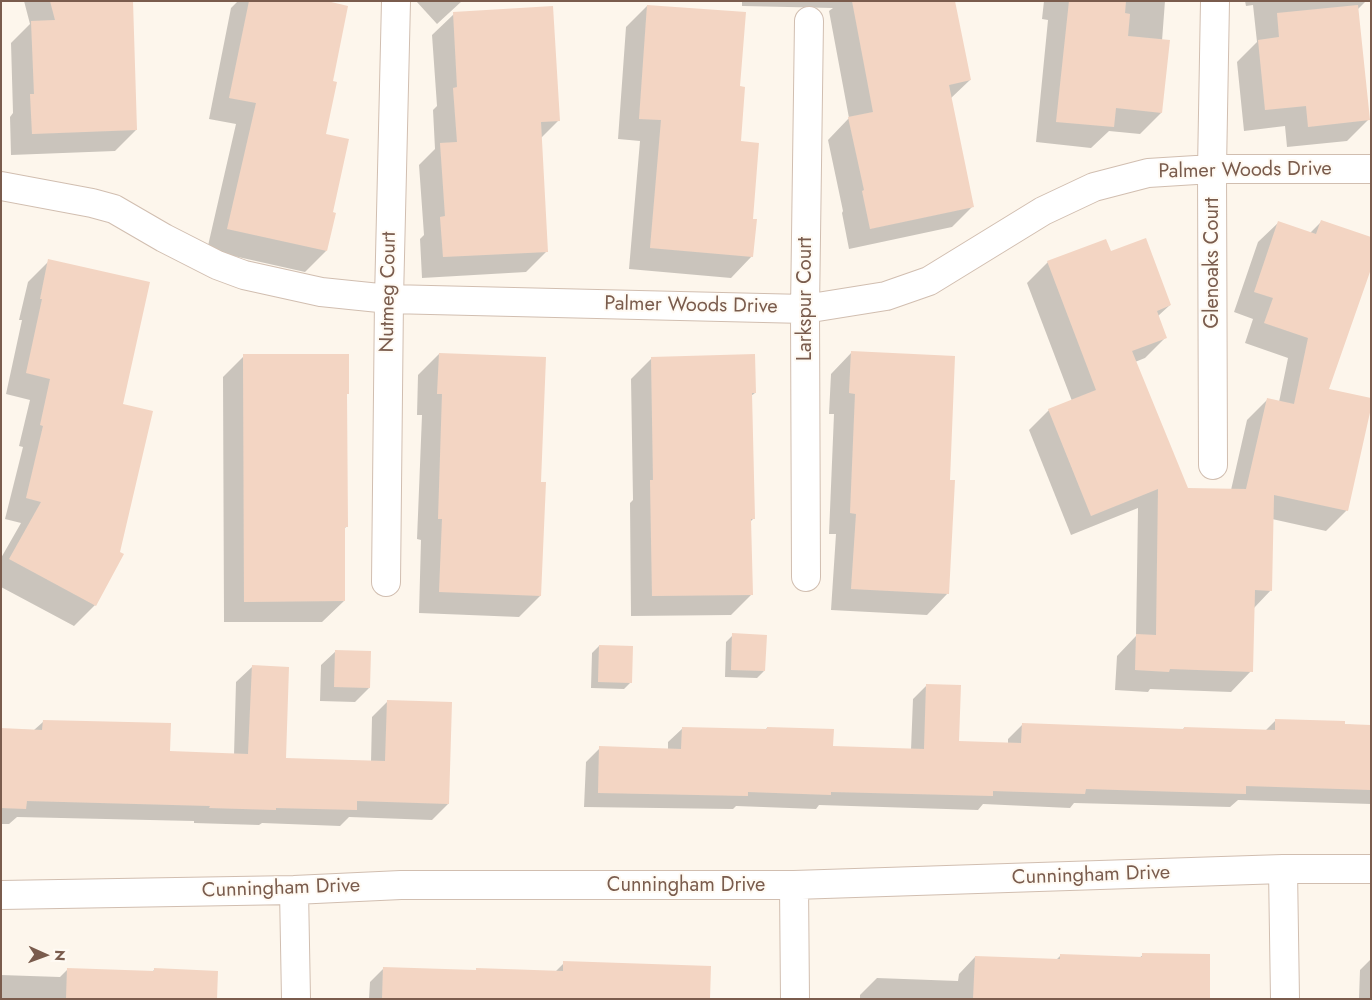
<!DOCTYPE html>
<style>
body{margin:0}
#map{position:relative;width:1372px;height:1000px;overflow:hidden;background:#fdf6ec;font-family:Jost,sans-serif}
canvas{display:block}
.frame{position:absolute;inset:0;border:2px solid #7a5c4d;pointer-events:none}
.north{position:absolute;left:20px;top:930px;width:50px;height:50px;-webkit-text-stroke:4px #fffaf3;paint-order:stroke;rotate:92deg;font-size:14px;font-weight:700;line-height:20px;text-align:center;color:#7a5c4d}
.north::after{content:'';display:block;margin:auto;width:18px;height:22px;background:#7a5c4d;clip-path:polygon(50% 0,100% 100%,50% 72%,0 100%)}
</style>
<div id="map">
<canvas width="1372" height="1000"></canvas>
<div class="frame"></div>
<div class="north">N</div>
</div>
<script>
const ctx = document.querySelector('canvas').getContext('2d');
ctx.lineJoin = 'round';
function fillPath(path, color) {
  ctx.fillStyle = color;
  ctx.fill(path, 'evenodd');
}
function poly(rows) {
  const path = new Path2D();
  for (const r of rows) {
    path.moveTo(r[0], r[1]);
    for (let i = 2; i < r.length; i += 2) path.lineTo(r[i], r[i + 1]);
  }
  return path;
}
function strokePath(path, color, width, dash) {
  ctx.strokeStyle = color;
  ctx.lineWidth = width;
  ctx.lineCap = dash ? 'butt' : 'round';
  ctx.setLineDash(dash || []);
  ctx.stroke(path);
}
function write(font, color, halo, rows, align = 'center') {
  ctx.font = font + ' Jost,sans-serif';
  ctx.lineWidth = 4;
  ctx.setLineDash([]);
  ctx.textBaseline = 'middle';
  ctx.strokeStyle = halo;
  ctx.fillStyle = color;
  for (const [text, x, y, turn = 0] of rows) {
    ctx.save();
    ctx.translate(x, y);
    ctx.rotate((+turn || 0) * Math.PI / 180);
    ctx.textAlign = isNaN(turn) ? turn : align;
    if (halo) ctx.strokeText(text, 0, 0);
    ctx.fillText(text, 0, 0);
    ctx.restore();
  }
}
fillPath(poly([
 [24,1,131,1,136,130,115,151,11,155,10,117,13,113,11,43,30,24],
 [238,1,321,1,332,82,324,135,332,213,326,251,305,272,207,250,236,124,209,119,231,8],
 [416,1,462,1,437,24],
 [742,1,954,1,970,80,950,99,973,206,952,227,849,249,842,213,843,211,828,140,849,118,829,11,833,8,742,6],
 [1044,1,1165,1,1162,41,1161,113,1140,134,1109,131,1091,148,1036,142,1048,20,1042,19],
 [1245,1,1366,1,1357,10,1368,120,1347,141,1287,147,1285,126,1244,131,1237,62,1257,42,1253,5,1246,6],
 [647,6,739,88,740,142,752,220,752,256,731,278,629,269,640,141,618,139,626,27],
 [454,14,559,120,541,138,547,251,526,272,422,278,420,239,424,235,419,165,435,149,433,110,437,106,432,35],
 [1322,221,1327,390,1347,510,1326,531,1272,519,1271,590,1254,608,1251,671,1231,692,1150,689,1148,692,1115,690,1117,656,1136,636,1138,508,1071,535,1029,430,1049,410,1072,401,1027,283,1048,262,1110,253,1170,305,1158,316,1166,337,1145,358,1135,362,1187,489,1231,490,1247,420,1267,400,1279,402,1288,358,1245,343,1253,319,1234,312,1258,242,1279,222,1310,233],
 [49,261,122,405,95,605,74,626,1,587,1,558,21,523,5,519,23,447,19,446,30,400,6,394,22,320,19,320,28,282],
 [852,352,948,481,948,593,927,615,831,610,836,534,829,534,834,414,829,414,831,374],
 [439,354,540,483,540,596,519,617,419,613,421,540,417,539,422,415,417,415,418,375],
 [244,356,348,393,345,396,347,526,343,530,344,601,322,622,224,622,223,377],
 [652,358,755,393,751,396,754,518,750,522,752,594,731,615,631,616,630,503,633,500,631,379],
 [733,635,764,671,757,678,725,677,726,642],
 [599,646,631,682,624,689,591,688,592,653],
 [336,651,369,688,355,702,320,701,321,665],
 [252,667,285,759,371,762,372,717,388,701,448,804,432,820,349,817,340,826,262,823,259,825,194,823,194,821,17,817,9,824,1,824,1,729,34,730,43,722,169,753,234,755,236,682],
 [927,685,957,742,1008,744,1008,739,1022,725,1182,730,1184,728,1265,731,1276,720,1371,726,1371,804,1238,800,1230,807,1074,803,1070,808,983,804,978,810,819,805,816,809,736,806,733,809,584,807,586,762,600,748,668,750,668,742,683,728,765,730,767,728,832,747,911,750,913,699],
 [1061,955,1139,958,1143,955,1209,999,860,999,860,995,877,978,958,981,959,974,975,957,1056,960],
 [1371,959,1371,999,1359,999,1360,970],
 [564,963,708,999,369,999,370,982,384,968,474,972,477,969,555,972],
 [68,969,152,972,154,970,216,999,1,999,1,975,60,977]
]), '#0003');
fillPath(poly([
 [50,1,133,1,137,130,32,134,30,94,34,94,31,21,55,20],
 [249,1,327,1,348,6,333,81,337,82,326,134,349,139,333,212,336,213,327,251,227,229,256,103,229,98],
 [852,1,955,1,971,80,949,85,974,207,870,229,862,191,864,190,848,117,873,112],
 [1069,1,1126,1,1125,13,1130,14,1128,36,1170,40,1162,113,1116,108,1114,127,1056,122],
 [647,5,746,12,740,86,745,87,741,141,759,143,753,219,757,219,753,257,650,248,661,120,639,119],
 [1358,5,1370,120,1308,127,1306,106,1265,110,1258,40,1279,37,1277,13],
 [553,6,560,121,541,122,548,252,443,257,440,217,445,216,440,143,457,142,453,88,457,87,453,12],
 [1321,220,1371,237,1371,269,1329,389,1371,398,1371,408,1348,511,1274,495,1272,591,1255,590,1253,672,1170,669,1169,672,1135,670,1136,634,1156,635,1158,489,1091,516,1048,409,1096,390,1047,261,1106,239,1111,251,1146,238,1171,305,1157,311,1167,338,1132,351,1188,488,1246,489,1267,398,1294,404,1308,338,1264,323,1273,298,1254,292,1278,221,1316,234],
 [48,259,150,282,123,404,153,411,120,552,124,554,96,606,9,559,41,502,26,498,43,426,40,425,50,379,26,373,42,299,40,299],
 [851,351,955,356,950,480,955,480,949,594,851,589,856,514,850,513,855,394,849,393],
 [439,353,546,357,541,482,546,482,541,596,439,592,442,519,438,519,442,394,437,394],
 [243,354,349,354,349,394,347,394,348,527,345,527,345,601,244,602],
 [755,354,756,393,752,393,755,519,751,519,753,595,652,596,650,480,653,480,651,357],
 [732,633,767,635,765,671,731,670],
 [599,645,633,646,632,683,598,682],
 [335,650,371,651,370,688,334,687],
 [252,665,289,667,286,758,385,761,387,700,452,702,449,804,357,801,357,810,276,808,276,810,209,808,210,806,27,801,26,809,1,808,1,728,42,730,43,720,171,723,170,751,248,754],
 [926,684,961,685,959,741,1021,743,1022,723,1184,729,1184,727,1275,730,1275,719,1345,721,1345,724,1371,725,1371,790,1246,786,1246,794,1086,789,1085,794,993,791,993,796,831,792,831,795,748,792,748,796,598,793,599,746,681,749,682,727,767,729,767,727,834,729,833,746,924,749],
 [1142,953,1210,954,1210,999,973,999,975,956,1060,959,1060,954,1142,957],
 [563,961,711,966,710,999,382,999,383,967,476,970,476,968,563,971],
 [67,968,154,971,154,968,218,971,217,999,66,999]
]), '#f3d5c3');
const minor = poly([
 [1,186,92,203,114,209,164,238,217,265,244,275,321,292,389,299,805,309,886,296,929,281,1043,211,1094,187,1148,173,1212,169,1371,169],
 [1213,465,1212,169,1215,1],
 [806,577,805,309,809,21],
 [386,582,389,299,396,1],
 [1283,869,1285,999],
 [794,885,795,999],
 [294,890,296,999],
 [1,895,294,890,401,885,794,885,1283,869,1371,869]
]);
strokePath(minor, '#d1beb0', 30);
strokePath(minor, '#fff', 28);
write('20px', '#7a5c4d', '#fffaf3', [
 ["Palmer Woods Drive",1245,171,-1],
 ["Glenoaks Court",1213,263,-90],
 ["Nutmeg Court",389,292,-89],
 ["Larkspur Court",806,299,-90],
 ["Palmer Woods Drive",691,306,1],
 ["Cunningham Drive",1091,876,-2],
 ["Cunningham Drive",686,886],
 ["Cunningham Drive",281,889,-2]
]);
</script>
